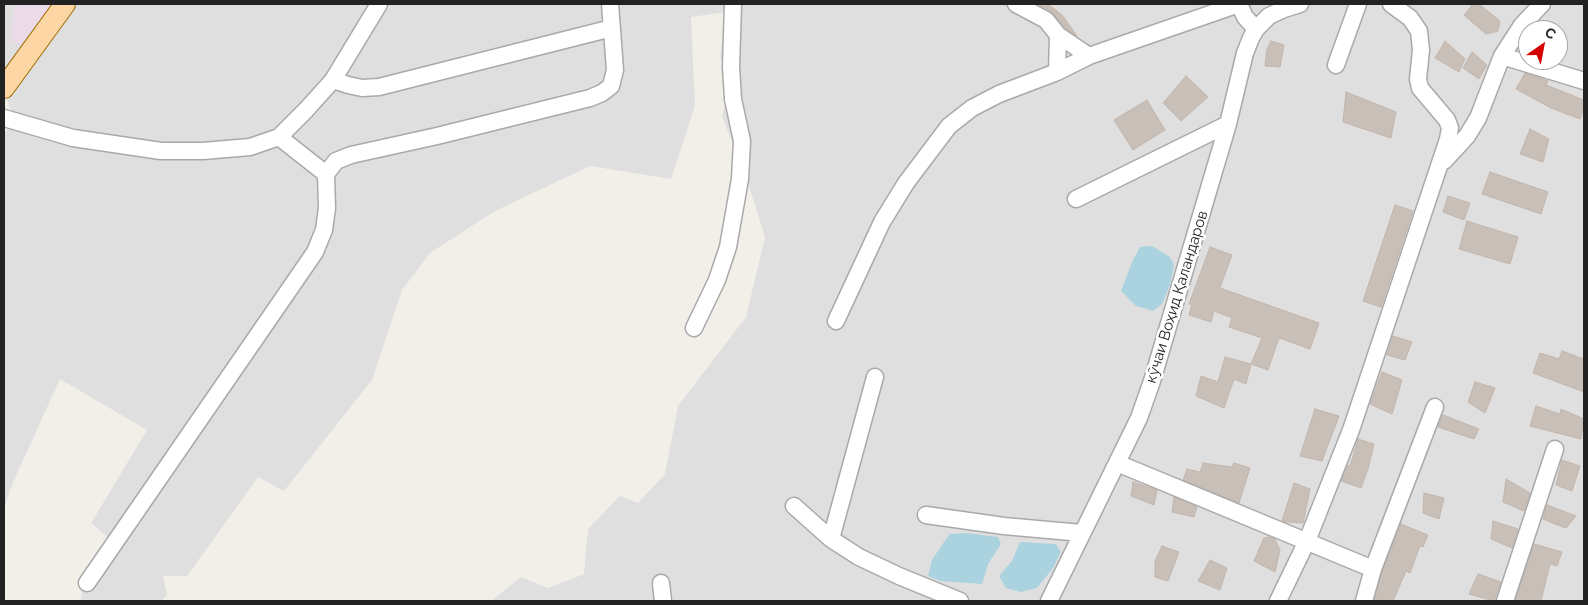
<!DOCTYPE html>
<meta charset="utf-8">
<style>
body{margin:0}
#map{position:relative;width:1588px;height:605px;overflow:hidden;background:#f2efe9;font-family:Raleway,sans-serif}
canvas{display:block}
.frame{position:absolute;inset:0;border:5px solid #222;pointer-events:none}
.north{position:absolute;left:1518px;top:20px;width:50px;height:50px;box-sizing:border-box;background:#fff;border:1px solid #a7a7a7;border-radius:50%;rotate:33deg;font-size:14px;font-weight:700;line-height:20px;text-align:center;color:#222}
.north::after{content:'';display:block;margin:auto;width:18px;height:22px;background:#d40000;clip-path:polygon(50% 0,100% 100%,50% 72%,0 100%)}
</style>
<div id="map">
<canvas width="1588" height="605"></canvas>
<div class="frame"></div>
<div class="north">С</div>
</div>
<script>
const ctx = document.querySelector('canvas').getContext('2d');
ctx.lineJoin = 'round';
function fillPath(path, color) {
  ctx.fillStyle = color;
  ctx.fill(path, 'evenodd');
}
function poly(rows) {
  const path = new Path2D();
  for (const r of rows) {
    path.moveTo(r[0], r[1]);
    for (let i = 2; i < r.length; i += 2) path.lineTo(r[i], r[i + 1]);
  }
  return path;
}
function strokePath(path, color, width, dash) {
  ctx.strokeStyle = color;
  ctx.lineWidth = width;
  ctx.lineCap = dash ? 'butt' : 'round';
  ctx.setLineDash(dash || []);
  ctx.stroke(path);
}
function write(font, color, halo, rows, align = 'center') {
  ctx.font = font + ' Raleway,sans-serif';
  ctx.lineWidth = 5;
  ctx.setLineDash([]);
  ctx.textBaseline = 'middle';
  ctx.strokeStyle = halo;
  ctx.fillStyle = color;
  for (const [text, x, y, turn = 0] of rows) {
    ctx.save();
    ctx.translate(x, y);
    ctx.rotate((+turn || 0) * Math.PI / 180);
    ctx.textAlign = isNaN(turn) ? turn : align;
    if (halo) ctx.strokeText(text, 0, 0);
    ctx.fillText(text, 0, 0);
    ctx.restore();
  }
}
fillPath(poly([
 [4,4,1584,4,1584,601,491,601,521,577,548,588,584,574,588,529,620,496,638,503,665,474,678,406,746,317,765,237,744,170,722,117,731,79,720,57,726,12,691,17,695,106,671,179,590,166,495,211,430,253,402,290,372,380,284,491,258,477,187,576,163,576,167,595,161,601,81,601,83,580,109,538,91,523,147,430,60,379,14,480,4,507,4,134,14,120,4,90],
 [1528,30,1558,30,1558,60,1528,60]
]), '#e0dfdf');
fillPath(poly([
 [15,4,60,4,26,45,10,41]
]), '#ebdbe8');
fillPath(poly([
 [1152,246,1170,257,1174,265,1170,285,1162,304,1153,311,1136,306,1121,291,1132,262,1140,247],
 [966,533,998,537,1001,544,988,564,982,584,940,581,928,576,932,560,944,542,950,534],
 [1020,542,1056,544,1061,552,1053,568,1037,588,1021,592,1006,588,999,576,1012,561]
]), '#aad3df');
const building = poly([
 [1042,4,1048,4,1063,16,1077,36,1065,28,1051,11,1040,5,1042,4],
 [1473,4,1479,4,1500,21,1498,31,1486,34,1464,15,1473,4],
 [1271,41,1284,45,1280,67,1265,66,1267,49,1271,41],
 [1445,41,1465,59,1459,72,1435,58,1445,41],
 [1472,52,1487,65,1479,79,1463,68,1472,52],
 [1525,73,1548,81,1546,85,1584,100,1584,107,1580,119,1551,108,1516,89,1525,73],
 [1186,76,1208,97,1181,121,1163,103,1186,76],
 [1346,92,1396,112,1391,138,1343,122,1346,92],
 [1147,100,1165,130,1133,150,1114,120,1147,100],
 [1530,129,1549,139,1543,162,1520,154,1530,129],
 [1490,172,1548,192,1541,214,1482,194,1490,172],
 [1448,196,1470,203,1464,220,1443,212,1448,196],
 [1395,205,1413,211,1381,307,1363,301,1395,205],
 [1467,221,1518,237,1510,264,1459,249,1467,221],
 [1210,247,1232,255,1220,288,1319,323,1310,349,1279,338,1268,370,1251,364,1262,338,1229,327,1232,318,1214,311,1211,322,1189,315,1192,305,1189,304,1210,247],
 [1393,336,1412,342,1405,360,1387,355,1393,336],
 [1562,351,1584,359,1584,392,1533,373,1540,353,1559,359,1562,351],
 [1225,357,1251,364,1246,384,1234,379,1224,408,1196,396,1201,376,1218,382,1225,357],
 [1382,372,1402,380,1392,414,1370,404,1382,372],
 [1475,382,1495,388,1485,413,1468,402,1475,382],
 [1536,406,1560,414,1561,409,1584,419,1581,439,1530,426,1536,406],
 [1315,409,1339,416,1322,461,1300,456,1315,409],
 [1443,415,1479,429,1474,439,1438,427,1443,415],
 [1358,439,1374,444,1368,469,1361,488,1341,481,1348,465,1350,466,1358,439],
 [1562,460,1580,466,1572,491,1556,485,1562,460],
 [1203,463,1232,467,1234,463,1250,468,1239,503,1183,480,1187,469,1200,472,1203,463],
 [1506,479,1530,493,1524,511,1503,502,1506,479],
 [1133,482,1157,490,1154,505,1131,496,1133,482],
 [1294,483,1310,489,1303,523,1286,522,1282,521,1294,483],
 [1424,493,1444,498,1439,519,1423,513,1424,493],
 [1174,497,1197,507,1194,517,1172,512,1174,497],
 [1547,505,1576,516,1566,528,1555,524,1543,519,1547,505],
 [1493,521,1518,529,1512,548,1491,539,1493,521],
 [1401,524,1428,535,1423,547,1420,546,1410,573,1406,571,1393,601,1374,601,1382,572,1401,524],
 [1269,537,1275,539,1280,550,1275,572,1254,561,1264,538,1269,537],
 [1534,544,1562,552,1557,566,1550,564,1541,601,1515,601,1534,544],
 [1162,546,1179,552,1168,581,1155,577,1155,561,1162,546],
 [1210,560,1227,568,1220,590,1198,581,1210,560],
 [1478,574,1501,582,1494,601,1469,594,1478,574]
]);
fillPath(building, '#c7bfb8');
strokePath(building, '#c4b6ab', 1);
const minor = poly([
 [1016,4,1046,20,1058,35,1057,72],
 [1058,35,1089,56],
 [1502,56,1584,81],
 [1336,65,1358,4],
 [333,80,348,85,362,88,379,87,612,28],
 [4,118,73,138,161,151,203,151,250,147,279,137,306,110,333,80,379,4],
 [279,137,326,174],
 [1444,161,1467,136,1478,118,1502,56,1522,25,1542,4],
 [1076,199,1228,124],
 [836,321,882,222,906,183,949,126,972,108,999,94,1057,72,1089,56,1239,4,1245,17,1256,29],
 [694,328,717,280,728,247,740,179,742,141,733,99,731,67,733,4],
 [1117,463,1373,569],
 [794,506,831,539,859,557,899,576,960,601],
 [926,515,1004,526,1082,533],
 [831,539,875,377],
 [87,583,315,252,324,230,327,208,326,174,336,161,351,155,437,136,590,98,602,93,611,86,615,70,610,4],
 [661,583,663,601],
 [1049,601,1139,418,1152,381,1228,124,1245,53,1251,38,1256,29,1269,16,1284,9,1300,4],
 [1278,601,1307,541,1351,430,1448,139,1450,128,1447,120,1420,88,1418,79,1421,50,1419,31,1410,18,1391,4],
 [1364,601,1373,569,1435,407],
 [1505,601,1555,449]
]);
const major = poly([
 [4,88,65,4]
]);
strokePath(minor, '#a9a9a9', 19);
strokePath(major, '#a06b00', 22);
strokePath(minor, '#fff', 16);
strokePath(major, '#fcd6a4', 20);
write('15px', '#222', '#fff', [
 ["кӯчаи Воҳид Қаландаров",1177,297,-73]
]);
</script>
